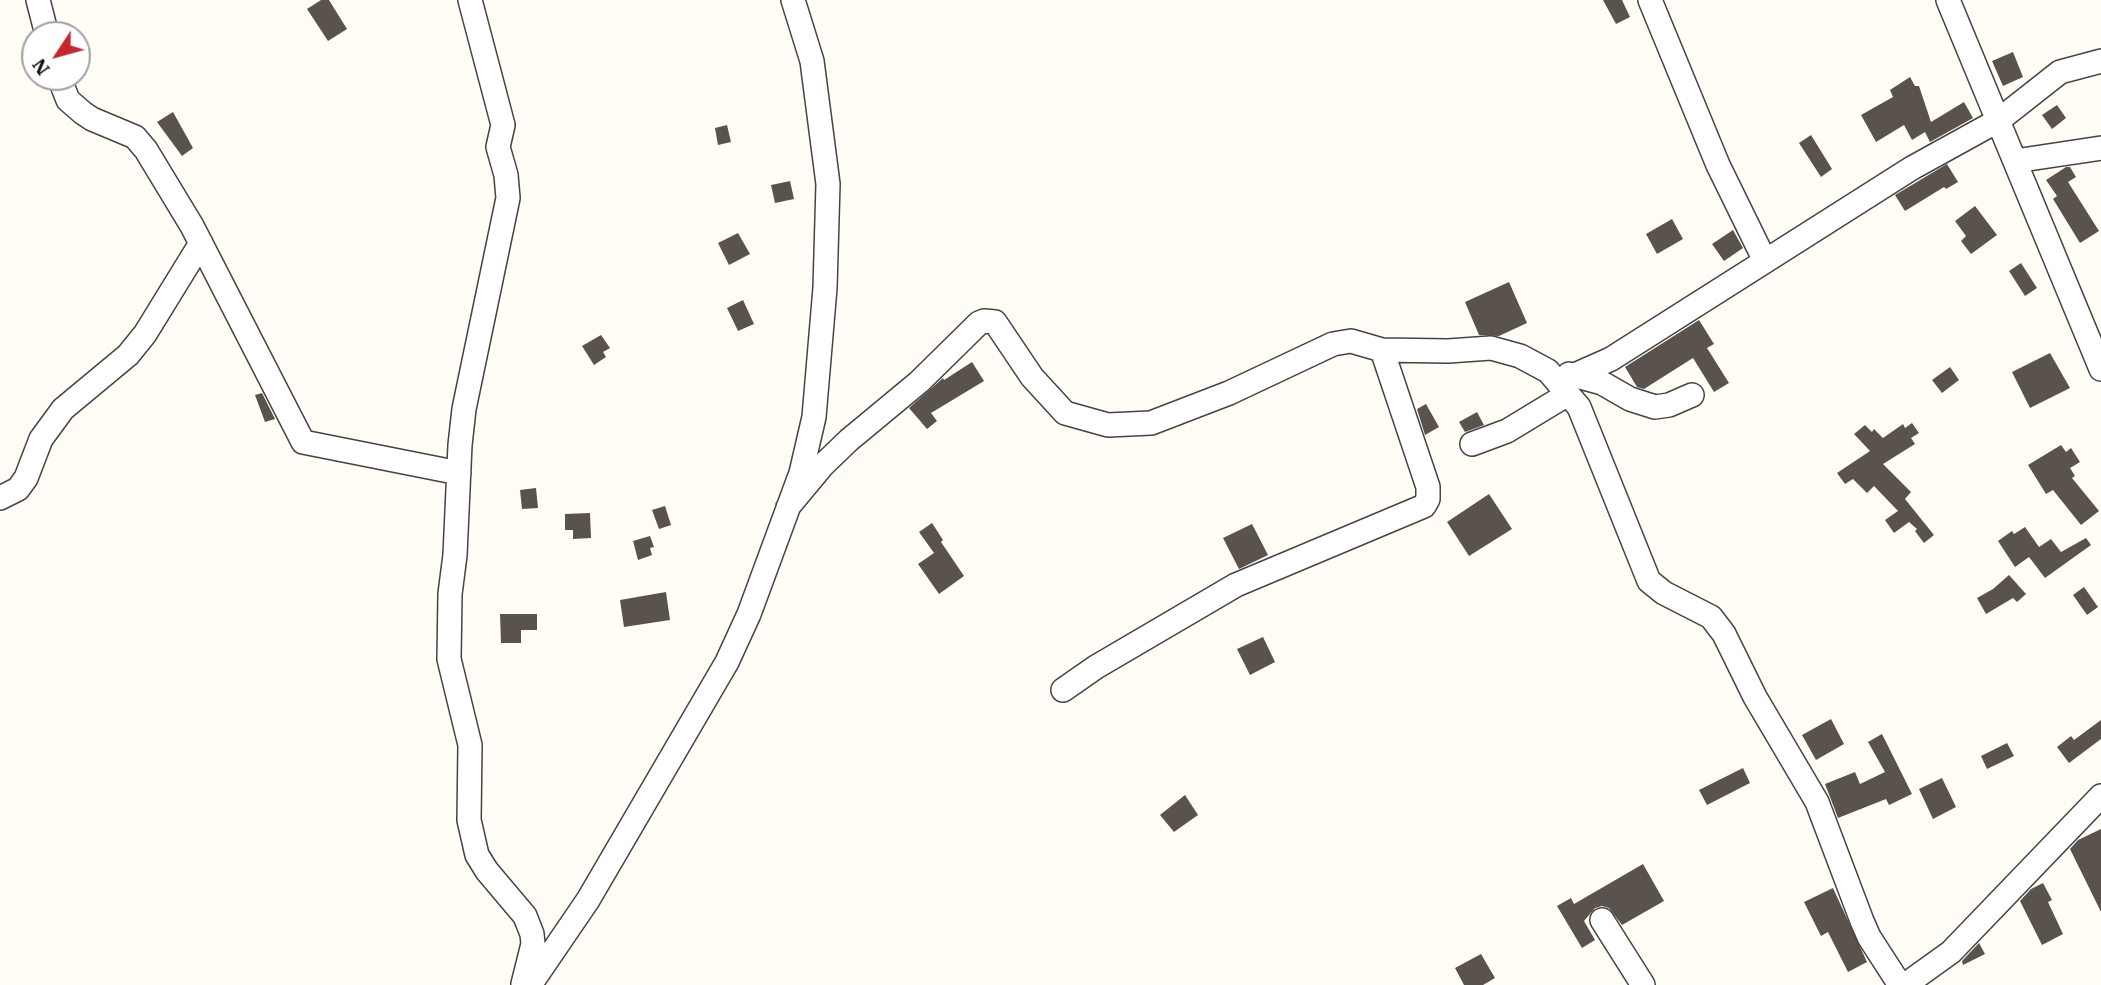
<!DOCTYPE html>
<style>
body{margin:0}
#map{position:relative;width:2101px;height:985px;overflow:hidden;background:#fffdf5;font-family:"IBM Plex Serif",serif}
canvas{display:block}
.north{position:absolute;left:21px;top:21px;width:70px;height:70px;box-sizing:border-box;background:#fff;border:2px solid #a0a0a0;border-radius:50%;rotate:234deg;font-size:19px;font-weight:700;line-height:28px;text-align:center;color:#111}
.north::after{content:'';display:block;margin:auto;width:24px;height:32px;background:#c4262e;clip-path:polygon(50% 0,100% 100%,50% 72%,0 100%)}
</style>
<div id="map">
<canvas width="2101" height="985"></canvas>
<div class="north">N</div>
</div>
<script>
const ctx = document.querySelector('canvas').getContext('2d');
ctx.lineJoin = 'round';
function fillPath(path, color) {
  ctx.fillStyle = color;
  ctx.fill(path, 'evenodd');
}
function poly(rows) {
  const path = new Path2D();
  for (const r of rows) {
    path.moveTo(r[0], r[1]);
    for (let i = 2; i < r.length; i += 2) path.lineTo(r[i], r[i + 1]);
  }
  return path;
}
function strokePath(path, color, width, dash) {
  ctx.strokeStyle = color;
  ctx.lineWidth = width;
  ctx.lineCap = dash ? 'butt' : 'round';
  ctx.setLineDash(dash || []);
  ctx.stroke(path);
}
fillPath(poly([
 [321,0,329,0,347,29,328,41,307,9],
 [1603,0,1622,0,1630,17,1616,24],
 [2013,52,2023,77,2003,86,1992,61],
 [1910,77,1915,86,1919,86,1931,122,1964,102,1973,118,1930,142,1925,132,1912,140,1904,125,1876,142,1861,115,1893,97,1890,90],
 [2057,105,2066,118,2052,129,2042,115],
 [173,112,193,148,182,156,157,122],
 [727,125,731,142,718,145,715,128],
 [1811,135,1832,169,1821,177,1799,143],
 [1947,164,1958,182,1946,189,1944,187,1905,211,1895,195],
 [2066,167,2070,167,2076,177,2068,182,2099,231,2080,243,2053,199,2057,196,2046,180],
 [790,181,794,199,775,203,771,185],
 [1975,206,1997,235,1971,254,1961,241,1966,236,1955,221],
 [1672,219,1683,239,1657,254,1646,234],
 [1733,230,1743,248,1724,261,1712,244],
 [738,233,750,254,729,265,718,243],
 [2021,263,2037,288,2025,296,2009,271],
 [1509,282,1527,323,1499,336,1479,335,1465,302],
 [743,300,754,324,738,331,727,308],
 [1699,320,1714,344,1707,348,1729,383,1714,392,1693,358,1644,389,1637,387,1625,367],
 [601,335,610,348,603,352,606,357,594,365,582,346],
 [2050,353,2070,388,2030,408,2012,372],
 [972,362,984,381,931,413,937,421,927,429,909,408,943,378,944,380],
 [1950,367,1959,380,1942,393,1932,380],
 [262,393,275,419,265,422,255,395],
 [1426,404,1439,427,1425,435,1417,409],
 [1477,412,1484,425,1465,432,1459,422],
 [1912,423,1919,433,1911,438,1915,444,1883,464,1911,492,1905,499,1934,535,1924,543,1915,531,1917,529,1909,522,1894,533,1885,520,1898,511,1874,486,1867,493,1853,479,1845,484,1837,473,1870,451,1854,434,1865,425,1872,432,1874,429,1883,438,1903,424,1905,428],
 [2061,445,2066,452,2071,448,2080,462,2070,468,2075,476,2072,478,2099,511,2081,525,2053,490,2046,494,2028,465],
 [536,488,538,508,522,509,520,490],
 [1489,494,1512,529,1469,556,1447,522],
 [665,506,671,525,659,529,652,510],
 [590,513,591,538,573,539,573,530,565,530,565,514],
 [932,523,943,540,941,542,964,576,939,594,918,564,934,553,919,532],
 [1252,524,1268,555,1239,569,1223,538],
 [2025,527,2039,547,2051,539,2061,552,2086,538,2091,545,2045,578,2029,557,2015,567,1998,541,2012,531,2014,534],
 [650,536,654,547,650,548,652,555,638,560,633,541],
 [2009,575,2026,594,2017,602,2013,598,1986,614,1977,598,1993,589],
 [2084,587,2098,607,2087,615,2073,595],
 [666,592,670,620,624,627,620,600],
 [500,614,537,614,537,630,521,630,521,643,501,643],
 [1263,637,1275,662,1250,675,1237,649],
 [1831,719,1844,744,1816,760,1802,735],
 [2101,720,2101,739,2069,763,2057,747,2071,736,2074,740],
 [1882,734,1912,794,1889,805,1886,799,1838,818,1825,784,1855,772,1860,784,1885,772,1868,742],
 [2007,743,2014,756,1987,769,1981,756],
 [1743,768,1750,783,1707,805,1699,790],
 [1942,778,1956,807,1933,819,1919,789],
 [1185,795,1198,815,1174,832,1160,815],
 [2101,829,2101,912,2070,849,2078,840],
 [1643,864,1664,901,1622,925,1609,908,1602,906,1595,908,1584,921,1595,940,1582,948,1557,906,1571,898,1574,904],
 [2043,883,2052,900,2048,902,2063,934,2042,945,2020,901,2031,889],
 [1833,888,1867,962,1848,972,1828,932,1821,936,1804,902],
 [1979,943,1985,954,1963,965,1962,961],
 [1481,954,1495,978,1483,985,1464,985,1455,968]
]), '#5a524d');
const minor = poly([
 [38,0,47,35],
 [470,0,503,125,498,147,506,175,508,198,464,409,460,445,455,555,450,594,449,659,470,745,469,820,477,855,487,871,525,916,532,934,533,944,523,984],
 [1650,0,1718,165,1765,261],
 [1948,0,2101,369],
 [59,77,68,100,83,113,92,119,135,137,146,150,192,226,303,442,459,473],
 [2015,161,2101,148],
 [1569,374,1602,383,1630,399,1655,407,1669,405,1692,395],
 [1575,375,1611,359,1912,168,1999,120,2060,72,2101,61],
 [1472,444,1507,431,1568,394],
 [0,498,18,489,26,478,41,439,63,409,128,355,145,334,201,243],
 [788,507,823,465,849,440,919,382,979,323,984,321,995,322,1032,377,1065,413,1108,425,1151,423,1229,393,1333,344,1351,341,1382,350,1448,351,1491,348,1520,356,1548,371,1579,407,1649,581,1664,593,1711,617,1724,634,1755,697,1817,802,1862,921,1869,937,1900,985],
 [1063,690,1096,667,1236,585,1424,506,1428,499,1428,487,1382,350],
 [1602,920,1643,985],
 [530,985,588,900,727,662,749,614,801,473,814,417,825,288,828,184,812,61,793,0],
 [1905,985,1951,952,2101,796]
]);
strokePath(minor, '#444', 26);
strokePath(minor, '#fff', 23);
</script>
